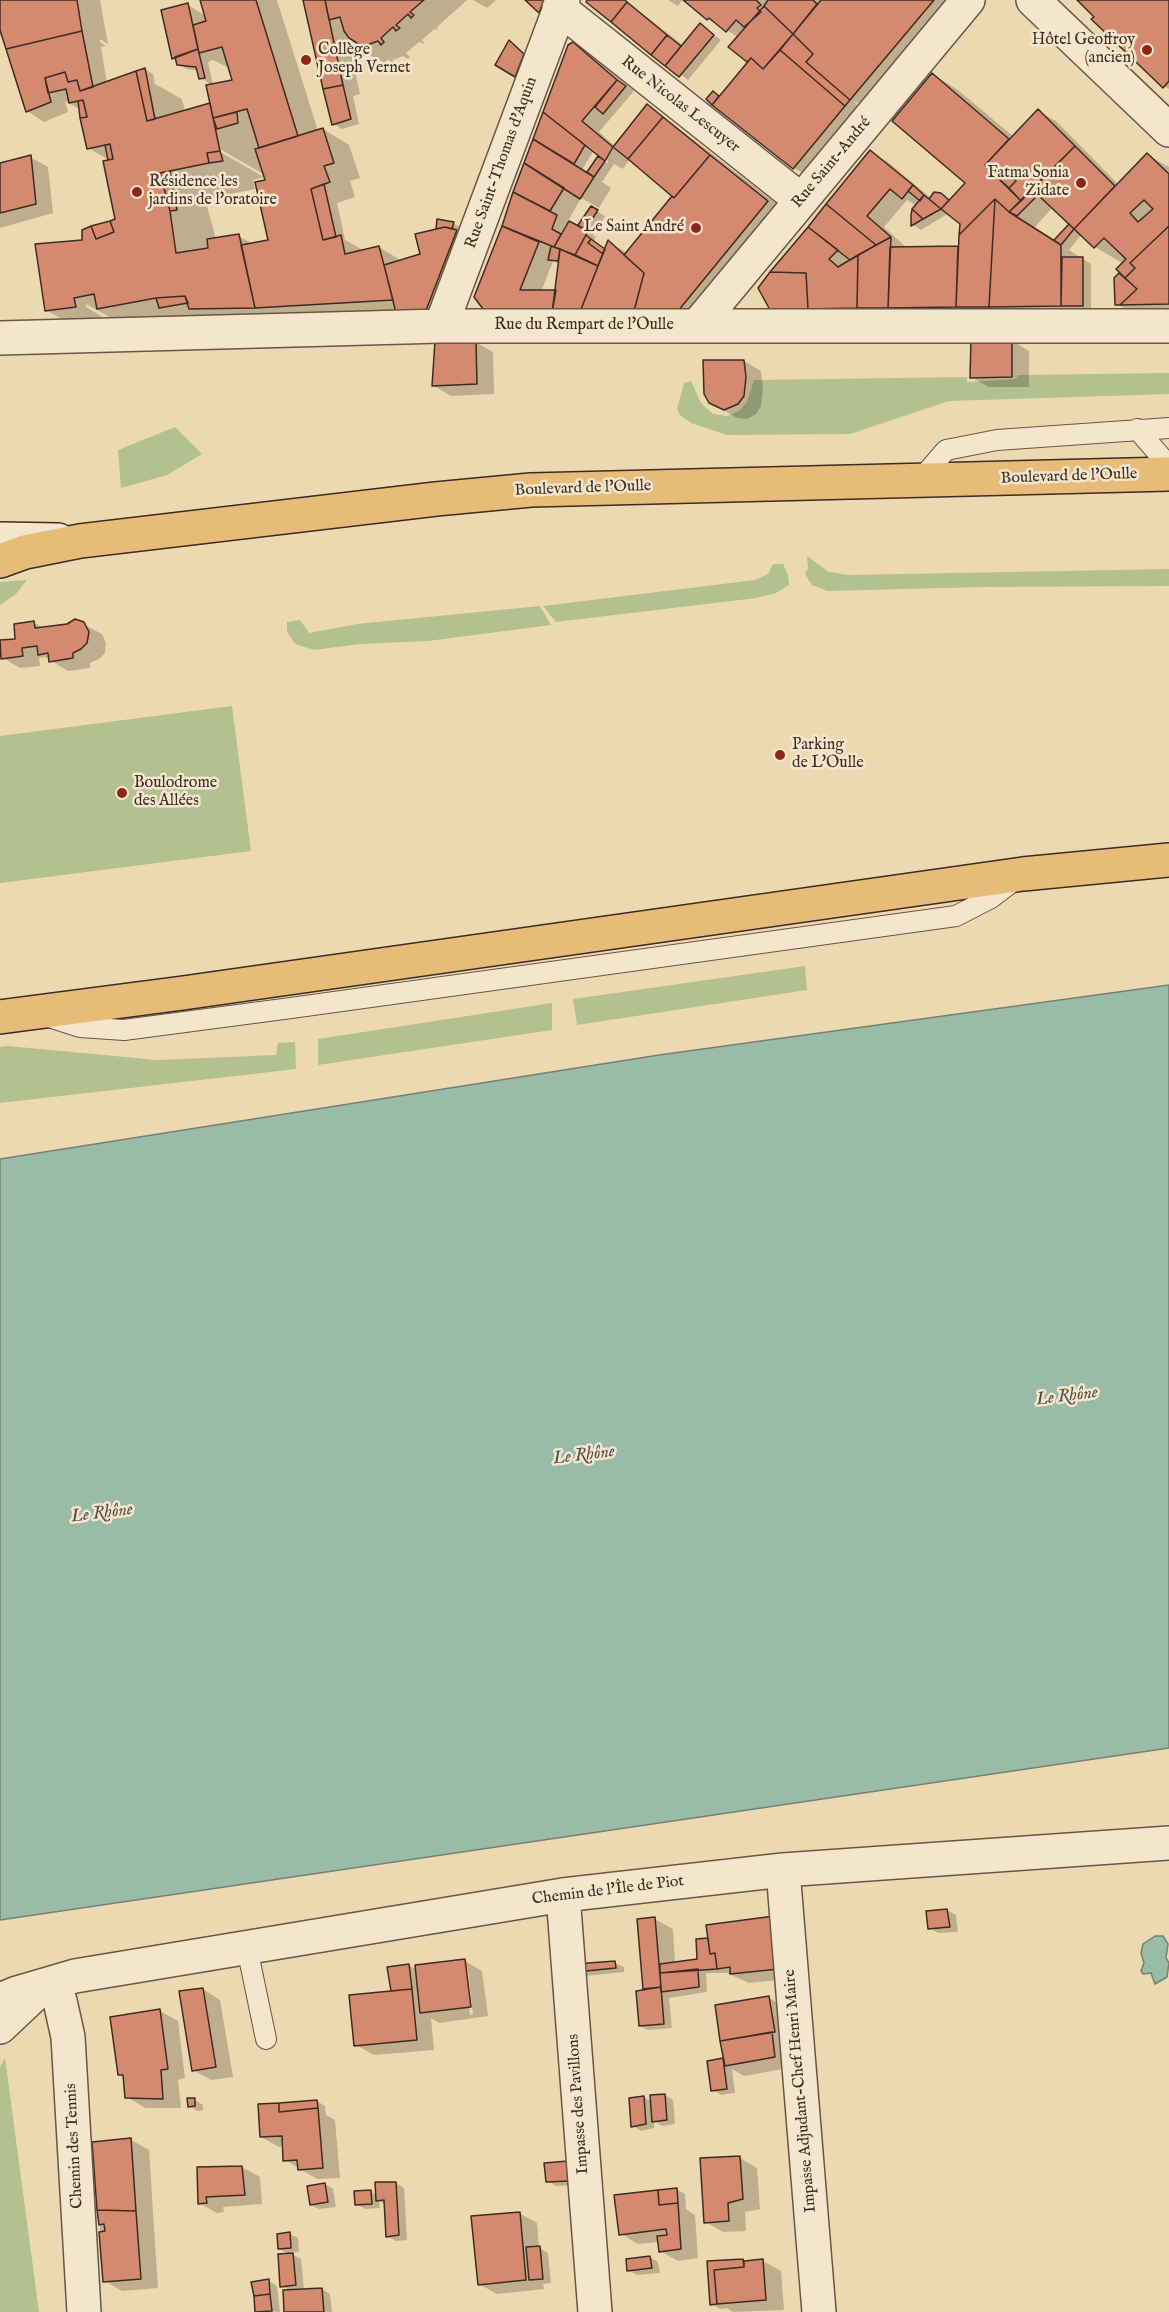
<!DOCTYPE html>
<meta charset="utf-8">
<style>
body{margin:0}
canvas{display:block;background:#edd9b1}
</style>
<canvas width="1169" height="2312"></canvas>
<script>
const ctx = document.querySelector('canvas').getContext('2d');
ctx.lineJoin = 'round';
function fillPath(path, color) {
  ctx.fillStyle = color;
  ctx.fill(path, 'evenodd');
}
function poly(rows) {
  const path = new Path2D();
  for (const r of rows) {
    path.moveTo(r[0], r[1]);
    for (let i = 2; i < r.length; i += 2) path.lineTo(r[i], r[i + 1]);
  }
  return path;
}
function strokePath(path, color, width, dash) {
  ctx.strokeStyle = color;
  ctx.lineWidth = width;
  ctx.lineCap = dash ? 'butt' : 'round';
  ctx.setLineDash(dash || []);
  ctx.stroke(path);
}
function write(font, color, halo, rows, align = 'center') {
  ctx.font = font + ' "IM FELL English",serif';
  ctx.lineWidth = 5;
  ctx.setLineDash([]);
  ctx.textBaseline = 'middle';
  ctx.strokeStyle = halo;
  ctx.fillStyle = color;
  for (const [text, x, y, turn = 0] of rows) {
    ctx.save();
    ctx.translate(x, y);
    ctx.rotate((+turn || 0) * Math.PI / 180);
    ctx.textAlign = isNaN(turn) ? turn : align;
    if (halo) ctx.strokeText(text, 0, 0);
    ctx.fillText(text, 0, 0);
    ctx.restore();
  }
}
fillPath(poly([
 [1169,373,1169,394,949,401,850,434,727,435,691,423,680,415,677,409,684,383,691,381,701,403,713,414,727,416,739,411,747,402,754,380,967,377,967,382,1016,379,1018,375],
 [175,427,202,454,167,475,121,488,118,450],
 [807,556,829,572,848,575,1169,569,1169,586,983,587,827,591,812,585,805,574,808,568],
 [773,564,783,564,788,575,789,585,776,593,756,598,556,622,543,606,755,580,768,574],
 [27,580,16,594,0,605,0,582],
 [540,606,551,625,428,641,360,644,314,650,295,644,287,632,287,622,300,620,309,633,357,624],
 [232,706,251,851,0,883,0,736],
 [805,966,807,990,577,1025,573,999],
 [552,1003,552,1030,318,1065,318,1039],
 [295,1042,296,1069,0,1103,0,1047,8,1046,157,1060,276,1055,278,1043],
 [5,2058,39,2312,0,2312,0,2067]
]), '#b3c08f');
const water = poly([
 [1169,985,1169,1748,0,1920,0,1159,659,1055,1169,985],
 [1155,1936,1163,1936,1168,1944,1166,1958,1169,1963,1167,1977,1155,1984,1151,1973,1143,1974,1141,1971,1144,1963,1141,1953,1143,1944,1155,1936]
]);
fillPath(water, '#9abba7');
strokePath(water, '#758173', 1.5);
fillPath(poly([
 [0,0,100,0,108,44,100,39,100,42,106,46,101,47,107,83,145,69,153,74,155,84,182,99,185,112,212,104,212,85,201,78,199,71,187,69,178,64,177,60,173,58,188,5,206,16,202,0,277,0,318,131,323,129,349,145,360,178,350,181,355,197,337,203,345,240,365,251,379,247,402,261,422,255,440,229,437,228,438,221,454,224,462,228,443,322,122,324,86,304,86,307,120,327,93,337,46,310,84,242,117,220,111,161,88,148,81,110,65,101,68,112,44,122,27,111,3,35,0,36],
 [213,60,227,67,229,67,234,81,213,85,208,62],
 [215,146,265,175,269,241,253,244,238,236,216,239,205,199,255,189,253,180,264,177,213,148],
 [304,0,467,0,436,28,439,31,434,29,422,40,425,44,419,42,406,53,410,57,408,59,403,56,393,60,393,63,387,59,387,63,391,65,390,66,363,51,362,44,347,35,360,94,353,96,359,124,342,129,334,124],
 [473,0,496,0,487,8],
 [589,0,625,0,684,46,700,25,721,40,688,80,612,21],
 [668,0,682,0,678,6],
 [684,0,966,0,877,114,854,101,858,106,855,109,870,122,820,183,794,168,713,104,714,92,721,97,749,62,730,46,738,37,708,19],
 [1079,0,1169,0,1169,89,1164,86],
 [510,42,532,60,524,81,497,64],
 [573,44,591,54,634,91,599,132,616,147,656,111,794,217,705,326,476,297],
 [594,150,608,161,607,163,598,158,588,174,582,170],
 [630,159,678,201,627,253,609,242,606,250,594,241,596,237,593,235,605,216,591,208,578,227,568,221,581,198,599,208,611,188,602,182,614,164,623,169],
 [573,253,605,267,604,270,573,257],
 [553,261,560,264,557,292,541,292],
 [932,74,958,90,1014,137,1038,111,1056,121,1119,185,1147,155,1169,167,1169,319,1148,319,1116,304,1119,275,1127,279,1124,264,1095,247,1082,234,1069,250,1091,264,1091,310,789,319,771,309,870,152,888,162,931,198,940,194,951,201,967,183],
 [907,200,917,206,913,210,913,225,921,230,949,213,962,224,960,247,907,248,884,227],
 [1053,207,1071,224,1055,241,1034,228],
 [30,157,48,167,53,213,0,228,0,165],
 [1011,340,1029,351,1029,387,989,387,971,377],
 [475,342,493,352,494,394,451,396,434,386],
 [744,361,761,371,763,388,761,406,756,414,747,419,737,418,710,402],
 [34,623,44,628,83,624,102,634,106,643,105,653,99,659,90,663,90,668,68,671,45,657,39,658,40,666,20,668,3,658],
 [947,1910,956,1915,958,1932,938,1933,930,1928],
 [655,1919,673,1929,675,1963,698,1960,710,1942,796,1978,749,1983,727,1973,706,1973,707,1992,669,1998,672,2028,648,2030,640,2026,648,1991,645,1988],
 [465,1961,482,1971,488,2016,439,2023,431,2018,434,2050,374,2055,356,2045,392,1992,389,1968,408,1965,417,1970],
 [465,1971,468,1971,473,2014,470,2015],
 [615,1963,624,1967,624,1972,585,1976,577,1971],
 [203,1989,220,2000,233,2077,211,2080,193,2070],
 [768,1997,786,2008,793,2067,744,2076,732,2069,735,2093,721,2095,713,2090,723,2060,725,2061],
 [160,2011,178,2021,185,2078,178,2080,181,2108,145,2108,127,2097,124,2077,119,2074],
 [665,2095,673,2100,675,2124,662,2126,654,2121,654,2128,641,2131,633,2126,644,2097,652,2102],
 [195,2100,203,2105,203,2110,197,2111,189,2106],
 [317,2101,325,2106,326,2115,335,2120,340,2178,317,2179,285,2160,284,2146,279,2147,261,2137],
 [131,2140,149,2150,158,2288,122,2291,105,2281,103,2234,100,2232,100,2226,102,2226,100,2224],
 [740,2158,757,2168,760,2209,745,2212,746,2231,723,2232,706,2222],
 [242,2167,260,2177,262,2204,223,2207,224,2212,217,2213,199,2203,198,2169],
 [576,2167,578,2185,556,2186,548,2181],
 [396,2183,404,2188,407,2240,396,2241,387,2236,386,2205,379,2201,380,2208,365,2209,357,2204,371,2192,377,2195],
 [325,2184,333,2189,336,2207,319,2209,311,2205],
 [676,2189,685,2194,686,2209,695,2215,698,2258,678,2261,660,2251,659,2242,638,2244,621,2234],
 [519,2213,537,2223,539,2248,548,2253,551,2283,543,2284,544,2289,497,2294,479,2284],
 [290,2234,298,2238,299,2252,290,2253,301,2259,304,2290,322,2289,330,2294,332,2312,286,2312,291,2291,282,2286,290,2255,280,2249],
 [650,2257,658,2262,660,2273,637,2275,628,2270],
 [743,2260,747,2263,763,2261,781,2271,784,2310,733,2312,727,2308,720,2309,711,2304],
 [269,2281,277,2286,280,2312,256,2311]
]), '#0003');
const building = poly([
 [0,0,77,0,82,31,6,49,0,30,0,0],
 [200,0,256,0,298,136,259,148,247,109,213,118,206,85,232,80,222,47,199,53,193,25,206,21,200,0],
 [303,0,325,0,343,85,323,89,303,0],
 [325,0,424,0,410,12,414,15,411,18,408,14,396,25,400,28,396,31,393,27,381,38,384,42,381,45,378,41,367,45,368,50,362,52,360,45,349,38,344,31,340,17,329,20,325,0],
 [525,0,544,0,539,13,525,0],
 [587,0,625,0,627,2,611,22,586,2,587,0],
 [683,0,756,0,761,5,757,8,761,12,744,27,736,20,726,32,709,18,707,20,683,0],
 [768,0,813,0,817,4,793,34,764,6,768,0],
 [821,0,934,0,850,100,806,62,813,54,793,34,821,0],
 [1077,0,1169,0,1169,81,1163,88,1091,19,1094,17,1077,0],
 [627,2,667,35,651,55,611,22,627,2],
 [188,3,198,49,172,59,161,10,188,3],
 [764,6,793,34,763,69,751,58,747,62,728,47,764,6],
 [700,23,714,35,679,77,665,66,700,23],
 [82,31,93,87,80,91,77,80,68,82,65,72,45,78,51,102,26,112,6,49,82,31],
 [793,34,813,54,806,62,850,100,845,106,780,50,793,34],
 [667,35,681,46,665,66,651,55,667,35],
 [509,40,524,54,515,77,495,65,509,40],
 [573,42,617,80,582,121,613,147,605,161,543,112,568,45,573,42],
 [198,49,205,78,199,79,196,67,177,65,175,57,198,49],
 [780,50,845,106,793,169,712,105,751,58,763,69,780,50],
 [145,68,155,119,147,121,136,71,145,68],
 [136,71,147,121,210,103,220,151,207,153,209,163,160,173,170,211,176,253,208,248,207,239,239,234,255,308,189,309,185,296,156,298,97,309,94,294,74,298,76,307,45,311,35,244,82,240,82,230,91,226,96,239,114,232,110,221,115,219,103,161,113,159,110,144,87,149,80,118,87,117,83,100,69,103,66,89,48,93,45,78,65,72,68,82,77,80,80,91,136,71],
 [932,73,1009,139,985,165,1021,201,1009,212,995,199,959,235,960,224,941,209,965,183,892,121,932,73],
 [617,80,626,86,603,114,595,107,617,80],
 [343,85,351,119,332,125,323,89,343,85],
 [713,91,719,96,712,105,706,99,713,91],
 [83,100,87,117,80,118,78,101,83,100],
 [647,104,663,117,628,159,613,147,647,104],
 [1038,109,1075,146,1021,201,1009,188,1016,181,1006,171,998,178,985,165,1038,109],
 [237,112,238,123,217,129,213,118,237,112],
 [543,112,585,145,574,164,533,139,543,112],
 [663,117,710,155,674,198,628,159,663,117],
 [323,128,334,163,324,166,330,182,311,189,323,240,341,235,345,254,379,246,393,300,255,308,241,245,268,240,255,182,265,180,255,149,323,128],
 [533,139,594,177,580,199,524,163,533,139],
 [110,144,113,159,108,160,105,145,110,144],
 [1075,146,1115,186,1074,229,1038,195,1017,216,1009,212,1075,146],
 [870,150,913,185,902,199,890,189,867,216,891,237,876,245,826,204,870,150],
 [220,151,223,161,209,163,207,153,220,151],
 [1147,153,1169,174,1169,226,1130,263,1135,268,1125,278,1116,269,1126,259,1104,238,1094,248,1074,229,1147,153],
 [1144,200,1153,209,1138,222,1130,213,1144,200],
 [31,155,36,204,0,213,0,163,31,155],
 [710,155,768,201,678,311,634,311,644,273,624,255,672,196,674,198,710,155],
 [598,156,605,161,594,177,587,172,598,156],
 [524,163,564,188,550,211,513,192,524,163],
 [170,171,177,210,170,211,160,173,170,171],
 [1006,171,1016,181,1009,188,998,178,1006,171],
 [324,184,336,237,323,240,311,189,324,184],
 [913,185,924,195,920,201,908,191,913,185],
 [513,192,557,215,552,229,561,234,554,247,502,226,513,192],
 [934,192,941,193,949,200,941,209,929,199,934,192],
 [924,195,941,209,923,219,912,209,924,195],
 [995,199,989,307,956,307,959,235,995,199],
 [995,199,1009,212,1061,245,1061,306,989,307,995,199],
 [826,204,876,245,850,260,808,227,826,204],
 [591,206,598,210,585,230,578,225,591,206],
 [912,209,923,219,911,226,911,216,912,209],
 [437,219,454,222,452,229,445,227,436,229,437,219],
 [110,221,114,232,96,239,91,226,110,221],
 [569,221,588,231,575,255,554,247,569,221],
 [1069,224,1074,229,1061,245,1054,240,1069,224],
 [502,226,539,242,520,290,556,290,552,313,486,313,474,297,502,226],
 [1169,226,1169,304,1120,305,1137,289,1125,278,1135,268,1130,263,1169,226],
 [445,227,457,230,425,313,396,313,384,265,420,254,415,234,445,227],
 [808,227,838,250,829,259,838,267,858,255,857,308,808,309,806,273,770,272,808,227],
 [586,235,591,239,588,243,603,254,598,266,575,255,586,235],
 [891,237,888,308,857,308,858,255,891,237],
 [591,239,605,249,603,254,588,243,591,239],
 [608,240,644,273,634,311,580,312,608,240],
 [551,246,560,249,558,261,548,260,551,246],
 [958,246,956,307,888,308,890,247,958,246],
 [560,249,598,266,580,312,552,313,560,249],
 [1062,257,1083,257,1083,306,1061,306,1062,257],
 [770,272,806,273,808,309,770,310,758,288,770,272],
 [1119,273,1137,289,1120,305,1115,305,1114,278,1119,273],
 [185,296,188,303,159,308,156,298,185,296],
 [971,338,1012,339,1012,377,970,378,971,338],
 [435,341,476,342,477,384,432,386,435,341],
 [703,360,744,360,746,377,744,396,738,404,724,410,709,403,704,394,703,360],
 [75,619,84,622,89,632,87,643,81,649,73,653,73,658,49,662,48,653,38,655,37,646,22,648,23,656,1,659,0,640,15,639,14,624,34,621,35,628,67,624,75,619],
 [947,1909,950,1927,928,1929,926,1911,947,1909],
 [774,1916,779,1969,730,1974,730,1967,717,1969,715,1953,710,1954,706,1925,774,1916],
 [655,1917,661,1987,643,1989,637,1919,655,1917],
 [708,1938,710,1954,715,1953,717,1969,660,1973,660,1964,697,1959,696,1939,708,1938],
 [465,1959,471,2007,420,2013,415,1965,465,1959],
 [615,1961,616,1968,576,1972,575,1964,615,1961],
 [409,1964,412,1989,391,1991,387,1967,409,1964],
 [698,1969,699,1987,661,1992,660,1973,698,1969],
 [661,1987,664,2024,639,2026,636,1991,661,1987],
 [203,1988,216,2067,192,2071,179,1991,203,1988],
 [412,1989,417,2040,354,2046,349,1995,412,1989],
 [769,1996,775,2032,720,2041,715,2005,769,1996],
 [160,2009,168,2069,161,2070,163,2099,125,2098,123,2075,118,2075,110,2017,160,2009],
 [772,2032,775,2057,725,2066,720,2041,772,2032],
 [723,2058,727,2089,711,2091,707,2061,723,2058],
 [665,2094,667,2120,652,2122,650,2095,665,2094],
 [644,2096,646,2124,631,2127,629,2098,644,2096],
 [187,2098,195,2098,195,2106,188,2107,187,2098],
 [317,2100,318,2108,279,2112,279,2103,317,2100],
 [279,2103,279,2112,318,2108,323,2168,298,2170,297,2160,283,2161,282,2136,260,2137,258,2104,279,2103],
 [131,2138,136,2211,97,2210,92,2142,131,2138],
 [740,2156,743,2199,728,2203,729,2221,704,2223,700,2158,740,2156],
 [568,2161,570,2181,546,2182,544,2163,568,2161],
 [242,2166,245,2195,206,2197,207,2203,198,2204,197,2167,242,2166],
 [375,2182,396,2182,399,2235,386,2237,384,2200,376,2201,375,2182],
 [325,2183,328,2202,310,2205,307,2186,325,2183],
 [677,2188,678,2203,659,2205,658,2190,677,2188],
 [371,2190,372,2204,355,2205,354,2191,371,2190],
 [658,2190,659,2205,678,2203,681,2249,659,2252,657,2236,667,2235,666,2229,619,2235,614,2195,658,2190],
 [97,2210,136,2211,141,2279,103,2282,99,2232,105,2231,104,2224,99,2225,97,2210],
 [520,2212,526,2280,478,2285,471,2216,520,2212],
 [290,2232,291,2248,278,2249,277,2234,290,2232],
 [540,2246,543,2279,529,2280,526,2247,540,2246],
 [293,2253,296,2285,280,2287,278,2254,293,2253],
 [650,2256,652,2268,627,2271,626,2259,650,2256],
 [743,2259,744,2267,714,2270,717,2304,710,2305,707,2261,743,2259],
 [763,2259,766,2300,717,2304,714,2270,744,2267,744,2261,763,2259],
 [269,2279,270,2294,254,2296,251,2282,269,2279],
 [322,2288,324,2312,284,2312,283,2290,322,2288],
 [270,2294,272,2311,255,2312,254,2296,270,2294]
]);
fillPath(building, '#d5896f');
strokePath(building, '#3d2b24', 1.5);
const lane = poly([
 [1137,429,1169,466],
 [920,480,946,450,997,440,1169,428],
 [46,1016,80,1027,124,1030,291,1008,956,916,991,898,1016,879],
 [247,1948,266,2039]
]);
const street = poly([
 [1033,0,1169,130],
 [559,8,801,200],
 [441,326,563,0],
 [697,326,968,0],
 [0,338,441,326,1169,326],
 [783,1870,819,2312],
 [563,1895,595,2312],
 [53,1983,60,2001,68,2037,84,2312],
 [0,2000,17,1993,75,1976,563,1895,783,1870,1169,1843],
 [0,2027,36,1993]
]);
const secondary = poly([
 [0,539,58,540]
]);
const primary = poly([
 [0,561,25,552,80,541,436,499,531,490,1169,474],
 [0,1017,183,993,1023,874,1169,860]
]);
strokePath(lane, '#695647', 22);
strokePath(street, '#695647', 36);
strokePath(secondary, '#3d2b24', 36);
strokePath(primary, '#3d2b24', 36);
strokePath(lane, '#f3e6cc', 20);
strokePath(street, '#f3e6cc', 33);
strokePath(secondary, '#f3e6cc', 33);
strokePath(primary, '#e6bc78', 33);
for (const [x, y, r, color] of [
 [1147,50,6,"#8f2418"],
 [306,60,6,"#8f2418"],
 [1081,183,6,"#8f2418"],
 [137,192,6,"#8f2418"],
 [696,228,6,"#8f2418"],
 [780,755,6,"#8f2418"],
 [122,793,6,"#8f2418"]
]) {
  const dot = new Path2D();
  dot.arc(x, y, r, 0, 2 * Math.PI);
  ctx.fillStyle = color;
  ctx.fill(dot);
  strokePath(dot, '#f3e6cc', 2);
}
write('16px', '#3d2b24', '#f3e6cc', [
 ["Hôtel Geoffroy",1135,41,"right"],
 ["(ancien)",1135,59,"right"],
 ["Collège",318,51],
 ["Joseph Vernet",318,69],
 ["Fatma Sonia",1069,174,"right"],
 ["Zidate",1069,192,"right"],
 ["Résidence les",149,183],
 ["jardins de l'oratoire",149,201],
 ["Le Saint André",684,228,"right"],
 ["Parking",792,746],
 ["de L'Oulle",792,764],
 ["Boulodrome",134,784],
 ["des Allées",134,802]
], 'left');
write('16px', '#3d2b24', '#f3e6cc', [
 ["Rue Nicolas Lescuyer",680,105,38],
 ["Rue Saint-Thomas d'Aquin",502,163,-70],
 ["Rue Saint-André",832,163,-50],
 ["Rue du Rempart de l'Oulle",584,326],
 ["Boulevard de l'Oulle",1069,477,-2],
 ["Boulevard de l'Oulle",583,489,-2],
 ["Chemin de l'Île de Piot",608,1891,-7],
 ["Impasse Adjudant-Chef Henri Maire",801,2091,-95],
 ["Impasse des Pavillons",579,2104,-94],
 ["Chemin des Tennis",75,2146,-93]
]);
write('italic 18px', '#544f45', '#f3e6cc', [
 ["Le Rhône",1067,1397,-7],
 ["Le Rhône",584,1456,-7],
 ["Le Rhône",102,1514,-7]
]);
</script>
